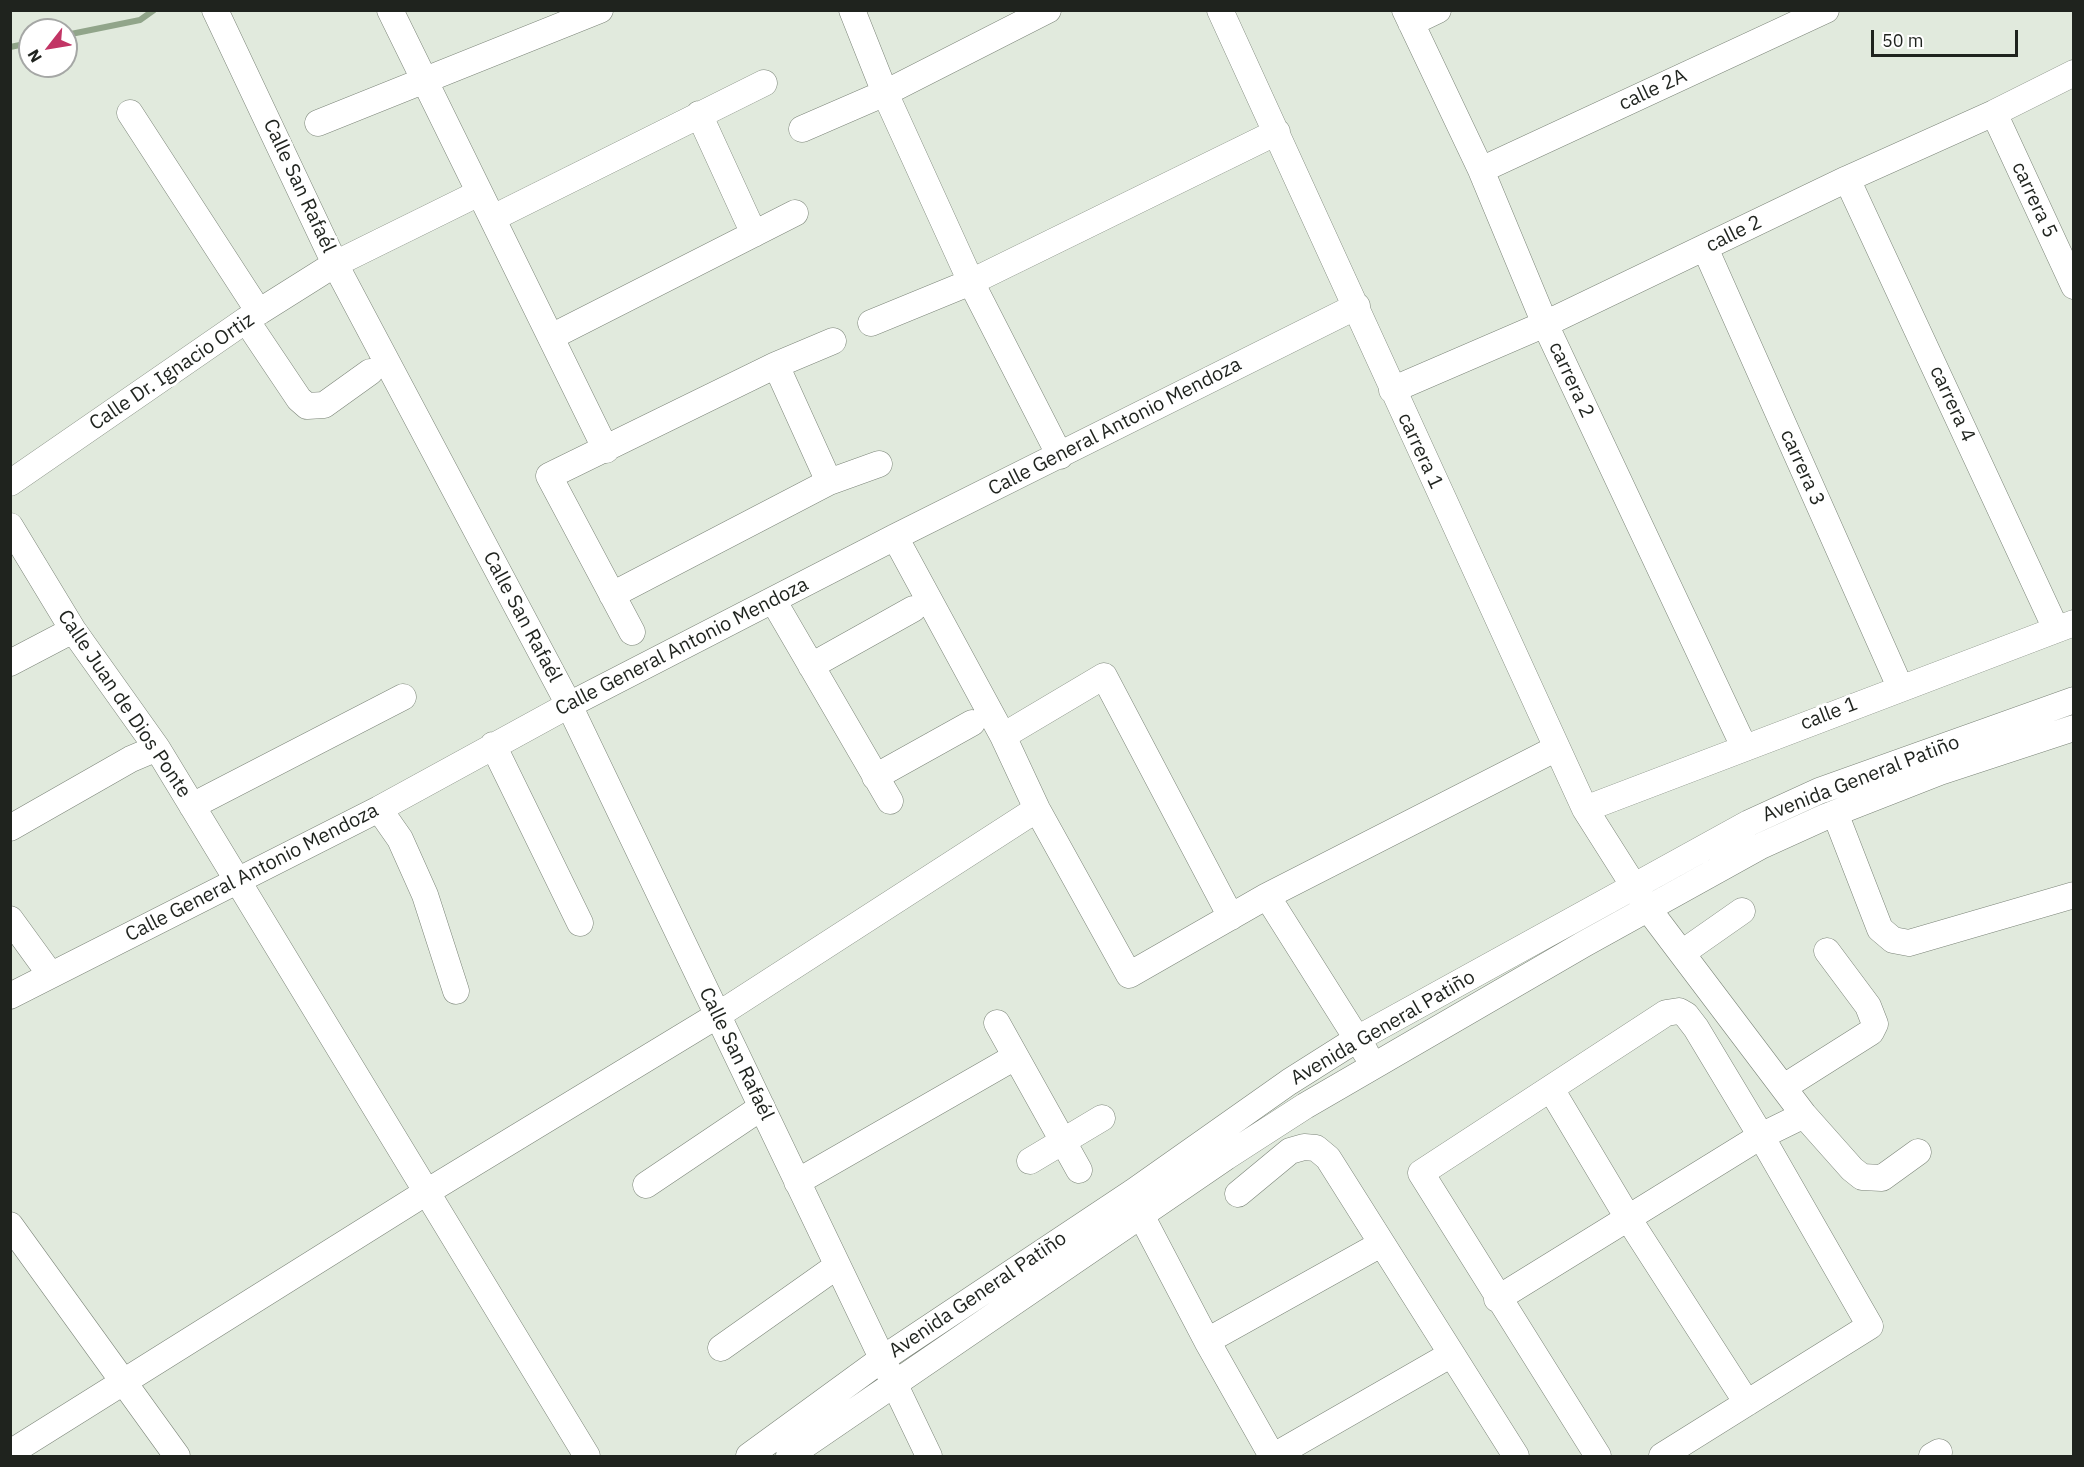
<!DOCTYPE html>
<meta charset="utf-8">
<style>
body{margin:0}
#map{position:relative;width:2084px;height:1467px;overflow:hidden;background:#e1eadd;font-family:"IBM Plex Sans",sans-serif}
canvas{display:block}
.frame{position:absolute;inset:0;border:12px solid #1f231e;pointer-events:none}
.north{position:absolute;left:18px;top:18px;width:60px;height:60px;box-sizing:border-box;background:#fff;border:2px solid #a5a7a5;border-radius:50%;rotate:239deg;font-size:16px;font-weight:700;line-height:24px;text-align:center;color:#1f231e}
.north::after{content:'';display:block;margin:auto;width:21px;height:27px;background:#c23565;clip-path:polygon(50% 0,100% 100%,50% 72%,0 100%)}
.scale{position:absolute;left:1871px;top:30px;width:147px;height:27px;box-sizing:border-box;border:3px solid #1f231e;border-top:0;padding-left:8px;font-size:18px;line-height:21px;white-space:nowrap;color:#1f231e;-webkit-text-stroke:4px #fff;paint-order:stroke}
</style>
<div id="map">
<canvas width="2084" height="1467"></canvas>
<div class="frame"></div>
<div class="north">N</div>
<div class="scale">50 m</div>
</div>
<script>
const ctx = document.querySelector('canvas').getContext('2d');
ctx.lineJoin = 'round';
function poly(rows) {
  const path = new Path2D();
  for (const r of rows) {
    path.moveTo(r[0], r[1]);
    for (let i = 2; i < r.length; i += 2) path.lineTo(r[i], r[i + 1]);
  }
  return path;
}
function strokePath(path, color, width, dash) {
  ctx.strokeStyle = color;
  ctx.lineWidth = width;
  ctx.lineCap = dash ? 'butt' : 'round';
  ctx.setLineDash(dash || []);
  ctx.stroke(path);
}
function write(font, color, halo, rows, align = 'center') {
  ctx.font = font + ' "IBM Plex Sans",sans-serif';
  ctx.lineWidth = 6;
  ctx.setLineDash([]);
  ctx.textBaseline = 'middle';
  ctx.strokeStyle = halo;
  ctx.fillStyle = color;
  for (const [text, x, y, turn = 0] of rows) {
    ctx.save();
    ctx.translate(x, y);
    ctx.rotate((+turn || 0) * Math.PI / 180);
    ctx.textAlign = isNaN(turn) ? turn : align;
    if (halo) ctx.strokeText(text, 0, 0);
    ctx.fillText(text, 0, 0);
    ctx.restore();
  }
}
strokePath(poly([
 [66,35,140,20,154,10],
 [10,47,30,43]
]), '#91a58a', 6);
const minor = poly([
 [215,10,335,264,569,705,929,1456],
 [390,10,606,450],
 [852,10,885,93,971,282,1060,456],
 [1220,10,1585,809,1649,910,1804,1115,1852,1169,1862,1177,1882,1178,1918,1152],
 [1405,10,1481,170,1545,324,1744,747],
 [1411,23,1438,10],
 [130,113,259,312],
 [1994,113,2074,286],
 [699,114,754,234],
 [318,123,600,10],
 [802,129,885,93,1048,10],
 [1481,170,1826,10],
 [1847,179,2056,629],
 [493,218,764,83],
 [1705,248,1900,687],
 [246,320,299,399,307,406,324,405,370,372],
 [871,323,971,282,1277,132],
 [551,337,795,213],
 [1392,390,1545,324,1847,179,1994,113,2074,73],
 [829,482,879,464],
 [10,483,246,320,335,264,479,193],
 [10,526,73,630,157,748,587,1456],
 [895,537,1003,736,1037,809,1129,975,1267,896,1557,748],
 [612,595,829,482,776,365],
 [773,600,890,801],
 [632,632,549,476,776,365,833,341],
 [10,663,73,630],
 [811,666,913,609],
 [1003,736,1104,676,1231,917],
 [493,745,580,923],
 [875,777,972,723],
 [192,806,403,697],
 [379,809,400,839,425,895,456,991],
 [1585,809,2074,623],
 [1835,813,1880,929,1893,940,1909,943,2074,895],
 [10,828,131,759,157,748],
 [1267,896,1366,1053],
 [10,919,50,974],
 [1682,953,1742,911],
 [10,996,379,809,569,705,895,537,1357,306],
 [997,1023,1079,1170],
 [1784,1087,1871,1032,1875,1024,1868,1006,1827,951],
 [1551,1089,1628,1218,1747,1403],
 [1030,1161,1102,1118],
 [797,1182,1015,1057],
 [646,1185,762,1107],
 [1238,1194,1290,1151,1304,1147,1316,1148,1328,1158,1516,1456],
 [1141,1215,1207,1341,1272,1456],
 [10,1225,177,1456],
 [1497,1299,1761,1136,1804,1115],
 [1207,1341,1381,1244],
 [721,1348,837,1266],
 [10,1453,425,1193,718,1015,1037,809],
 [749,1456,882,1359,1133,1192,1289,1082,1357,1039,1749,823,1819,791,2074,700],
 [789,1456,1226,1157,1305,1106,1584,944,1761,846,1825,817,1940,772,2074,728],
 [1274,1456,1450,1355],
 [1598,1456,1421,1173,1666,1013,1679,1011,1686,1015,1696,1028,1761,1136,1870,1326,1662,1456],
 [1932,1456,1939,1452]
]);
strokePath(minor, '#7b8478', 27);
strokePath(minor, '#fff', 26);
write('20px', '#1f231e', '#fff', [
 ["calle 2A",1653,90,-25],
 ["Calle San Rafaél",299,186,65],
 ["carrera 5",2034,200,65],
 ["calle 2",1734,234,-26],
 ["Calle Dr. Ignacio Ortiz",172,372,-34],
 ["carrera 2",1571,380,65],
 ["carrera 4",1952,404,65],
 ["Calle General Antonio Mendoza",1115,427,-27],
 ["carrera 1",1420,451,65],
 ["carrera 3",1802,468,66],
 ["Calle San Rafaél",522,617,62],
 ["Calle General Antonio Mendoza",682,647,-27],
 ["Calle Juan de Dios Ponte",124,704,56],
 ["calle 1",1829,714,-21],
 ["Avenida General Patiño",1861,779,-21],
 ["Calle General Antonio Mendoza",252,873,-27],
 ["Avenida General Patiño",1383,1028,-30],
 ["Calle San Rafaél",736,1054,64],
 ["Avenida General Patiño",978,1295,-34]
]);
</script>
